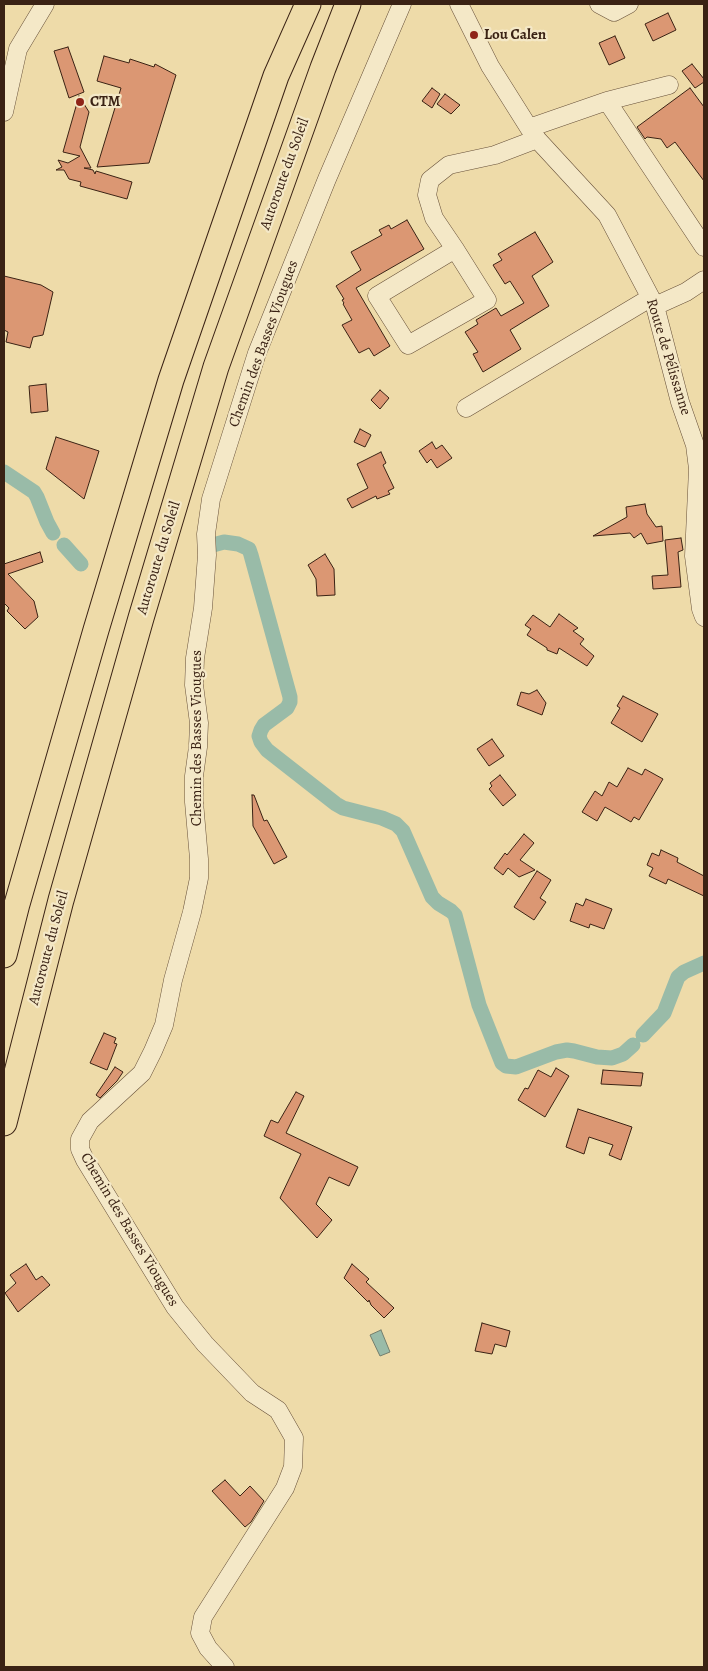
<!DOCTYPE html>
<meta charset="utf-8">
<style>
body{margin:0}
#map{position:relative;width:708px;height:1671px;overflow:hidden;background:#eedba9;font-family:Alegreya,serif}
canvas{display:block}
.frame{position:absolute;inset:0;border:5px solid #3a2214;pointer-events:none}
</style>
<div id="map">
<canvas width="708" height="1671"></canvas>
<div class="frame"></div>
</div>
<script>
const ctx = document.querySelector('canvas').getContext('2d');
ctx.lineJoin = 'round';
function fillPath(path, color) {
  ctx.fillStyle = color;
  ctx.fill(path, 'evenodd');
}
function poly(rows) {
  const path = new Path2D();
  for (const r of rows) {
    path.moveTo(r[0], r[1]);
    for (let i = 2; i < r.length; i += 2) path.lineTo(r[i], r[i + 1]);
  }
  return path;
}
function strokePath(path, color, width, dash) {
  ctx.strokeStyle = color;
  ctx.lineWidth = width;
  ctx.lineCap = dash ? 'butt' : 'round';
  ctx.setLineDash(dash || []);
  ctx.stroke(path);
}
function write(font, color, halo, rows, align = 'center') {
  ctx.font = font + ' Alegreya,serif';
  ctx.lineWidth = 4.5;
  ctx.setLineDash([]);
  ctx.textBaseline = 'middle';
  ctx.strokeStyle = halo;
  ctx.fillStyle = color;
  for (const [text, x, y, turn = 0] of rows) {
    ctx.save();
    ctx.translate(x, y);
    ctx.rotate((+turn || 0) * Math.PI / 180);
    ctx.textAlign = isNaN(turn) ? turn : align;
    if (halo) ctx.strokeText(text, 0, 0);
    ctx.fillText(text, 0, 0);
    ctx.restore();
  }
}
const water = poly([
 [381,1330,390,1352,380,1356,370,1335,381,1330]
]);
fillPath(water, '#99bba8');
strokePath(water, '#737e6d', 1);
strokePath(poly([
 [4,472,34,492,37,497,47,522,53,533],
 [64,545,81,564],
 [213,545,224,542,238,544,249,549,251,555,290,697,290,702,287,708,264,725,261,730,259,736,261,742,267,750,336,804,343,808,382,818,396,824,403,831,432,897,438,903,451,911,455,915,479,1005,502,1063,506,1066,516,1067,556,1052,567,1050,574,1051,597,1057,612,1058,623,1054,633,1045],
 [643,1035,664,1013,678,977,684,972,704,963]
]), '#99bba8', 15);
const building = poly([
 [668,13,676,30,653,41,645,24,668,13],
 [615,36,625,58,609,65,599,43,615,36],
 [68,47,84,92,69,98,54,51,68,47],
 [104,56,129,63,130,59,154,67,155,64,176,75,149,163,97,167,121,88,97,81,104,56],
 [692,64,704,79,704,82,695,88,682,71,692,64],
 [432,88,440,94,432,108,422,101,432,88],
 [690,88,704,107,704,181,675,142,667,148,661,139,647,137,645,139,637,127,690,88],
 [445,94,460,105,451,114,437,104,445,94],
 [79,96,89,112,80,147,91,168,84,168,93,170,95,174,96,171,132,182,127,199,80,186,81,182,69,179,64,170,56,170,62,167,58,160,68,163,80,156,63,152,79,96],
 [407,220,424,249,356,288,390,346,374,356,369,348,359,353,342,325,352,320,343,304,344,303,342,300,344,299,336,286,361,270,351,252,382,235,379,230,389,225,391,229,407,220],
 [535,232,553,262,532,276,549,306,510,330,521,349,483,372,473,354,478,352,465,332,478,324,476,320,496,308,501,316,524,303,510,281,505,284,493,265,502,260,498,254,535,232],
 [4,276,41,285,53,292,43,335,33,337,30,348,6,342,8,332,4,330,4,276],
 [46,384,48,411,31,413,29,386,46,384],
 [380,390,389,398,380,409,371,400,380,390],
 [360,429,371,435,365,447,354,442,360,429],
 [56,437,99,451,84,499,46,469,56,437],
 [432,442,436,449,442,445,452,458,437,468,431,459,427,463,419,451,432,442],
 [381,452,386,463,383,465,394,488,388,491,390,494,377,499,376,496,352,508,347,499,368,488,357,464,381,452],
 [645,504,647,514,656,527,662,526,663,541,647,544,641,533,634,538,630,533,593,536,627,517,626,507,645,504],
 [681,538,683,550,678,552,681,587,653,589,652,576,668,575,665,540,681,538],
 [40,552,43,562,8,574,34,601,38,617,25,629,7,611,9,608,4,603,4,564,40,552],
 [325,554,334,569,335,595,317,596,316,579,308,565,325,554],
 [559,614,578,628,573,631,584,639,580,644,594,656,587,666,559,648,557,654,547,650,547,648,527,635,531,629,525,625,533,615,550,627,559,614],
 [537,690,546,703,542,715,517,705,521,692,529,694,537,690],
 [623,696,658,714,642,742,611,723,620,708,617,706,623,696],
 [492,739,504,756,489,766,477,749,492,739],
 [628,768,642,775,645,769,663,779,639,820,634,817,631,822,605,807,597,821,582,812,595,791,602,796,609,782,617,787,628,768],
 [500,775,516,795,503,806,489,789,492,786,490,783,500,775],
 [252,795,254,795,264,821,267,820,287,857,274,864,253,826,252,795],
 [524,834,534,843,520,860,535,870,519,877,508,868,503,875,494,868,505,853,507,855,524,834],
 [661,850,678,858,677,862,704,876,704,896,668,879,666,884,649,876,653,868,647,865,652,853,659,856,661,850],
 [537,871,551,880,540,898,546,902,534,920,514,907,537,871],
 [586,899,612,909,604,929,590,924,589,928,570,921,576,903,583,906,586,899],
 [104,1033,116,1038,114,1043,117,1044,107,1070,90,1063,104,1033],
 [115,1067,123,1072,117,1081,100,1098,96,1095,115,1067],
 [556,1068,569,1076,545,1117,518,1100,525,1088,528,1089,538,1070,551,1077,556,1068],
 [603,1070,643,1073,641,1086,601,1084,603,1070],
 [296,1092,304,1096,286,1133,358,1167,349,1186,329,1177,316,1204,332,1220,317,1238,280,1198,301,1154,264,1136,271,1120,278,1123,296,1092],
 [578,1109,632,1127,621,1160,609,1155,613,1145,589,1137,584,1154,566,1147,578,1109],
 [26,1264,36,1280,42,1276,50,1285,18,1312,5,1293,16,1283,10,1275,26,1264],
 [352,1264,369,1279,366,1282,394,1308,384,1318,371,1305,369,1300,368,1302,344,1278,352,1264],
 [482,1323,510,1331,506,1347,495,1344,492,1354,475,1351,482,1323],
 [225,1480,240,1496,250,1486,264,1501,251,1522,245,1527,212,1491,225,1480]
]);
fillPath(building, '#db9773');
strokePath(building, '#3a2214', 1);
const minor = poly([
 [459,4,490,66,529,128,537,139,607,215,655,306,680,402,695,445,698,469,694,556,701,609,704,617],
 [599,4,614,12,629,4],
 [607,101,669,85],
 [4,112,18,49,45,4],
 [529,128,607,101,704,247],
 [455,249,377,296,408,345,487,300,455,249,434,218,427,195,430,180,449,165,495,155,537,139],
 [655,306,686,292,704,280],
 [466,408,650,298],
 [225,1667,208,1648,200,1633,203,1617,285,1488,293,1467,294,1438,278,1410,252,1393,205,1344,175,1307,85,1160,80,1149,80,1139,90,1121,142,1073,153,1051,164,1025,173,980,192,912,199,878,199,859,194,802,194,776,198,747,199,723,194,685,195,658,203,608,207,555,206,534,211,499,257,353,327,179,402,4]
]);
const highway = poly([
 [4,955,17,904,96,630,171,380,276,76,308,4],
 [4,1123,61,900,141,618,216,367,323,68,348,4]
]);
strokePath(minor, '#675039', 19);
strokePath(highway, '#3a2214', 27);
strokePath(minor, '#f4e8c7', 18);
strokePath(highway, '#eedba9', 25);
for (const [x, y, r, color] of [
 [474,35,5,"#8f2418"],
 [80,102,5,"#8f2418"]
]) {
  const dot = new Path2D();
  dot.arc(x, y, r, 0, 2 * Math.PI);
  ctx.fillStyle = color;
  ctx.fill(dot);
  strokePath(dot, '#f4e8c7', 2);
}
write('bold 15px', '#3a2214', '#f4e8c7', [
 ["Lou Calen",484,35],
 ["CTM",90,102]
], 'left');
write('15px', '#3a2214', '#f4e8c7', [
 ["Autoroute du Soleil",285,174,-70],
 ["Chemin des Basses Viougues",264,344,-70],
 ["Route de Pélissanne",668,357,73],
 ["Autoroute du Soleil",159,558,-73],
 ["Chemin des Basses Viougues",197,738,-90],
 ["Autoroute du Soleil",49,948,-75],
 ["Chemin des Basses Viougues",129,1230,59]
]);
</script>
